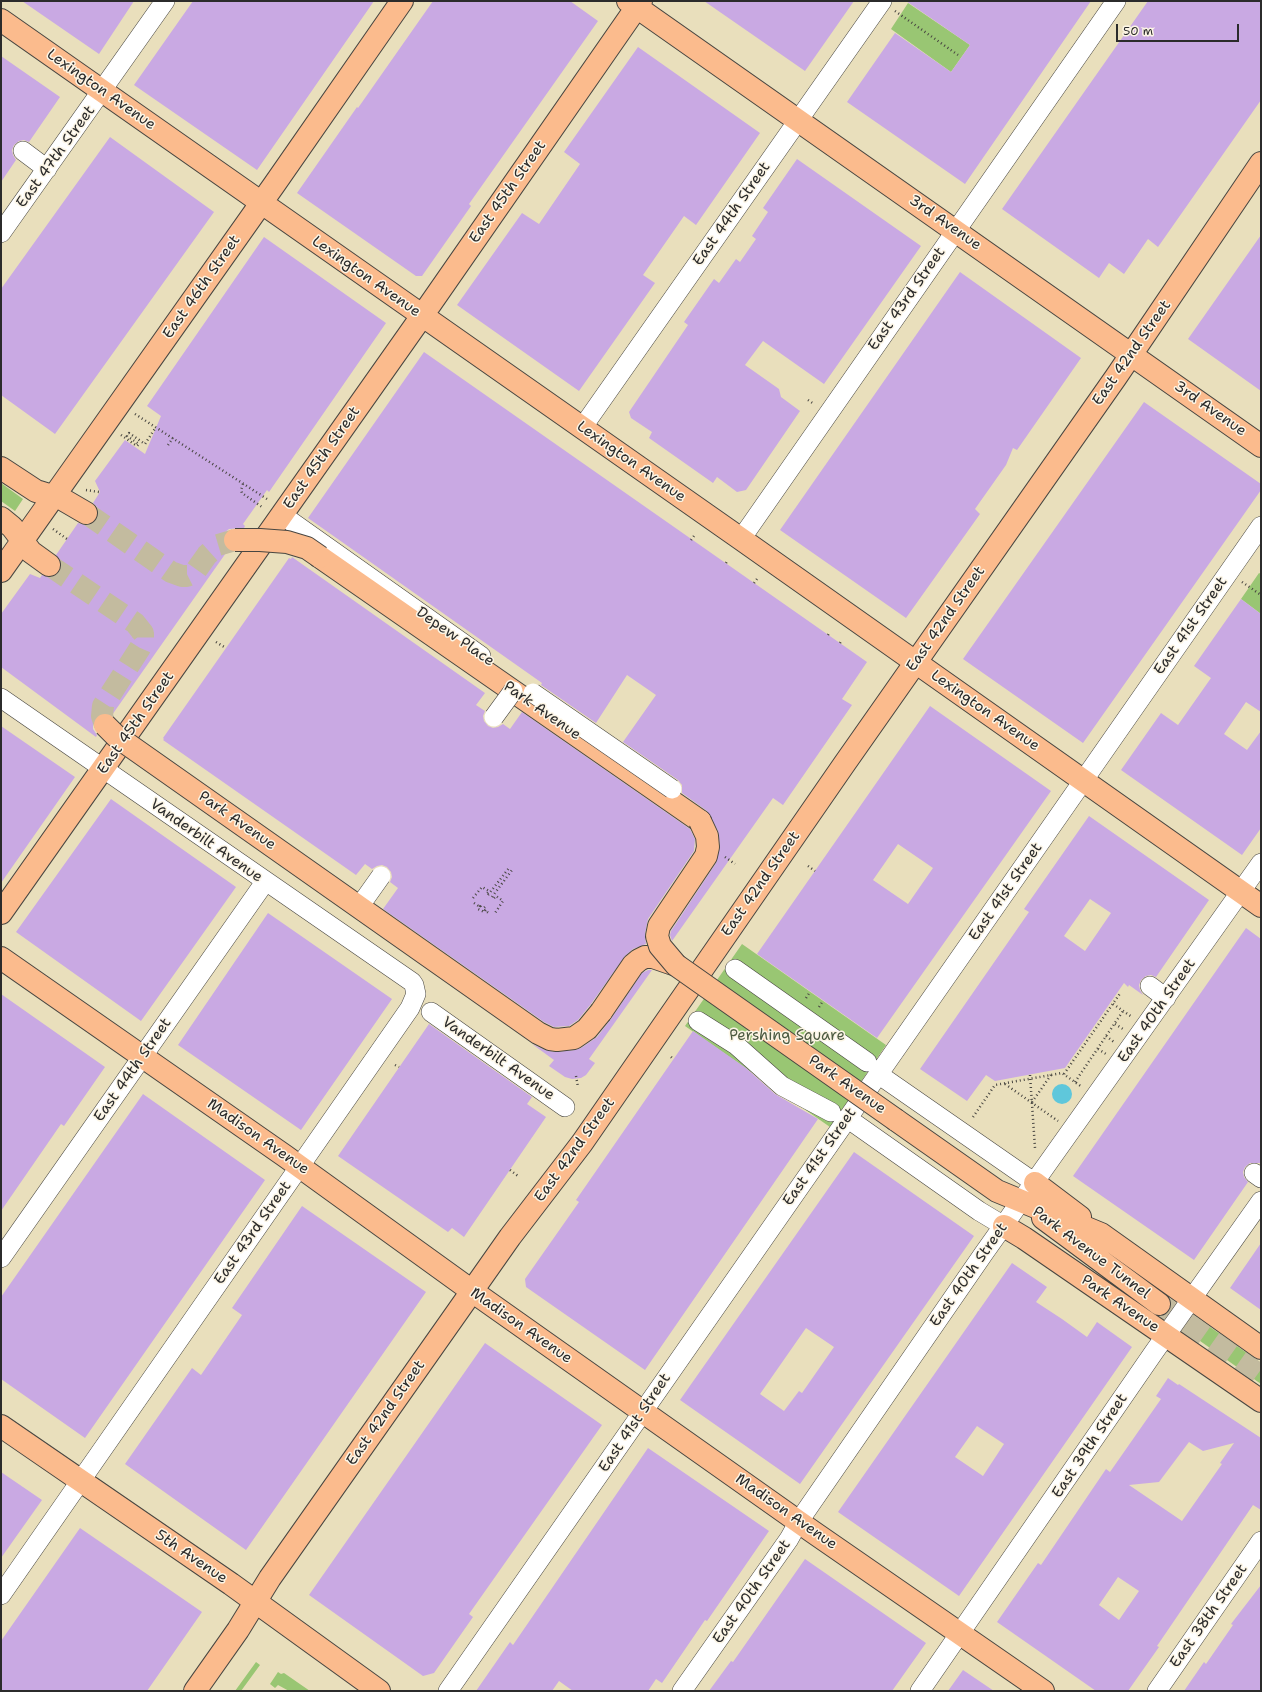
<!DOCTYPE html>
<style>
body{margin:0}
#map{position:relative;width:1262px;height:1692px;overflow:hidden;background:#e9dfbc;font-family:"Shantell Sans",sans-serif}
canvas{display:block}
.frame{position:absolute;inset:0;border:2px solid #2b2b2b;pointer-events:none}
.scale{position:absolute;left:1116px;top:24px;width:123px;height:18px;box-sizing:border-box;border:2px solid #2b2b2b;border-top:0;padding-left:5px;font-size:12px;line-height:14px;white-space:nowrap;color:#2b2b2b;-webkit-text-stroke:3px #fcf5e5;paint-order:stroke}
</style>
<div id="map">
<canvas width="1262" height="1692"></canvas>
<div class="frame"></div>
<div class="scale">50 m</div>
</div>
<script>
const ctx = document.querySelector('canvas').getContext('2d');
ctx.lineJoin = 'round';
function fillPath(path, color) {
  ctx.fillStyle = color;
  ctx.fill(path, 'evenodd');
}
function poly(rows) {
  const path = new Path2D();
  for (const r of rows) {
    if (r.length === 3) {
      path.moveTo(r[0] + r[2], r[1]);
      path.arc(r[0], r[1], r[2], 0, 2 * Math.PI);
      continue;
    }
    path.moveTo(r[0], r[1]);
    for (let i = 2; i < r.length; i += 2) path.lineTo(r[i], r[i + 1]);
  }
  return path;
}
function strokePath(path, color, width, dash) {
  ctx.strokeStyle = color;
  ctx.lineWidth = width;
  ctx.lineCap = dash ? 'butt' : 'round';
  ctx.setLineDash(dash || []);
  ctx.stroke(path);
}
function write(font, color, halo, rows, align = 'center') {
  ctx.font = font + ' "Shantell Sans",sans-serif';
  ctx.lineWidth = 3;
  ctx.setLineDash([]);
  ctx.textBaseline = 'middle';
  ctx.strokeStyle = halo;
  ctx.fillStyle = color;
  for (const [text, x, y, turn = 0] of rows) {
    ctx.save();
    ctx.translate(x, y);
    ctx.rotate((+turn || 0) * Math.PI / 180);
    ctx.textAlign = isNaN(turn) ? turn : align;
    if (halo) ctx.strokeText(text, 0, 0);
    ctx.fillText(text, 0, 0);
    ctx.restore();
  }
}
fillPath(poly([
 [908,3,970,45,951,72,891,29],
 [1,483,23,499,15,511,1,501],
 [1259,573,1261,574,1261,614,1241,599],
 [742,944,886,1045,830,1127,685,1026],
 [1203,1322,1261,1363,1261,1384,1193,1336],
 [256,1662,260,1665,241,1691,235,1691],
 [278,1672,281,1674,284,1673,310,1691,289,1691,278,1685,275,1688,270,1684]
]), '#99c673');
fillPath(poly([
 [1062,1094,10]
]), '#5fc7db');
fillPath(poly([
 [22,1,134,1,99,54],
 [193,1,374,1,257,170,134,85],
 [433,1,570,1,598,21,469,204,471,206,422,276,416,276,297,193,357,107,358,108],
 [704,1,854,1,805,71],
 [906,1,1091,1,965,184,847,102,895,33,951,72,970,45],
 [1148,1,1261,1,1261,100,1158,247,1148,239,1124,274,1109,263,1099,278,1002,209],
 [638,47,760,133,696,225,684,216,643,275,655,283,579,391,457,305,522,213,539,224,580,164,564,152],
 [1,56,60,97,29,142,24,140,19,141,14,145,12,150,13,155,16,160,1,182],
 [110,137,214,212,55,434,1,395,1,289],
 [797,159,921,246,824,384,763,341,745,365,779,389,781,397,800,411,746,490,737,492,717,477,713,483,649,438,652,432,631,418,629,412,688,325,684,322,714,279,719,283,736,259,740,262,756,239,752,236,768,212,763,208],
 [1261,235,1261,391,1188,339],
 [264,237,386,323,269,492,267,490,243,524,245,526,244,528,229,529,224,533,223,540,224,546,228,550,112,715,108,713,102,713,96,716,93,722,93,729,97,735,96,737,1,667,1,614,30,574,40,578,42,575,48,577,54,577,59,573,61,566,60,560,56,555,78,523,86,525,93,524,97,520,98,513,97,507,93,503,100,492,95,481,125,440,145,454,161,416,147,406],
 [960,272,1081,358,1017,450,1013,448,1006,465,975,509,980,514,906,618,780,530],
 [424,352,867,662,842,699,852,705,783,805,773,798,672,941,670,935,671,931,716,863,720,846,718,831,707,811,682,793,682,785,678,780,623,742,656,695,627,675,596,723,541,685,542,683,308,518],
 [1144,402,1261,484,1261,490,1083,743,963,659],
 [292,557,485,693,476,705,485,711,483,716,484,721,488,726,493,728,498,727,503,724,510,729,522,712,690,829,695,839,694,851,648,919,645,934,646,944,633,949,625,956,591,1004,578,1020,569,1026,554,1027,544,1022,383,909,398,888,390,882,392,877,391,872,387,867,382,865,377,866,372,869,365,864,356,875,163,740,164,739,163,738,289,558,291,559],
 [1241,599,1261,614,1261,712,1246,702,1224,734,1247,750,1261,731,1261,828,1242,855,1121,770,1161,713,1178,725,1211,678,1194,666],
 [930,706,1051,791,877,1038,757,954],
 [898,844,933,868,908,904,873,880],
 [1,726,75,777,1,883],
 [111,799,236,887,141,1021,16,932],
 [1089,816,1209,900,1156,977,1151,975,1146,976,1141,980,1139,985,1140,990,1143,995,1129,985,1128,987,1124,983,1065,1068,995,1081,986,1075,967,1101,920,1069,1029,912,1024,909],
 [1090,899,1111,913,1085,951,1064,936],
 [268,913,392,999,301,1130,178,1045],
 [1246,928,1261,939,1261,1163,1250,1163,1245,1167,1243,1172,1244,1177,1248,1182,1194,1260,1073,1176],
 [648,970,652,970,589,1059,595,1063,586,1075,581,1078,572,1079,565,1077,549,1066,554,1060,532,1044,545,1050,555,1052,575,1050,581,1048,597,1037,611,1019,642,973],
 [1,994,105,1067,64,1126,61,1124,1,1211],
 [429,1024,532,1097,527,1104,546,1117,464,1237,452,1228,448,1232,338,1156],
 [693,1031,746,1068,775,1094,818,1119,645,1370,526,1287,525,1279,579,1202,576,1200],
 [143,1094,265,1180,85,1438,1,1379,1,1297],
 [854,1152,974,1236,800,1484,680,1400],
 [806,1328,834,1347,802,1393,799,1391,784,1411,760,1394],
 [302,1206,426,1292,246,1550,125,1464,192,1368,201,1375,242,1315,232,1308],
 [1261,1243,1261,1310,1230,1288],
 [1012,1263,1047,1287,1036,1302,1062,1319,1087,1337,1097,1322,1132,1347,959,1596,838,1512],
 [977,1426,1004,1444,983,1476,955,1457],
 [485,1343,602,1425,469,1614,473,1617,434,1673,423,1676,309,1595],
 [1168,1378,1178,1385,1179,1384,1261,1438,1261,1510,1253,1505,1157,1646,1159,1647,1128,1691,1096,1691,997,1622,1038,1563,1041,1565,1106,1469,1110,1472,1161,1399,1156,1396],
 [1189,1442,1203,1451,1234,1443,1220,1463,1222,1464,1182,1521,1129,1485,1159,1482],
 [1118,1577,1139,1591,1119,1620,1099,1605],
 [648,1448,769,1531,707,1621,705,1620,662,1683,656,1679,648,1691,573,1691,559,1681,552,1691,476,1691,510,1642,513,1645],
 [1,1472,42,1500,1,1558],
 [80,1528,202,1612,147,1691,1,1691,1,1641],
 [805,1559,926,1643,892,1691,709,1691,731,1661,733,1662],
 [1261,1585,1261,1691,1184,1691,1204,1662,1206,1664,1233,1625,1231,1624],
 [963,1670,994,1691,948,1691]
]), '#c9a9e3');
strokePath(poly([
 [86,513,171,572,182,576,187,576,195,572,207,555,218,545,235,540],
 [49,565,135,623,143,633,143,641,140,648,103,706,102,716,105,725],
 [1159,1304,1261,1376]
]), '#c3bb9f', 22, [22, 11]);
const minor = poly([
 [23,151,47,169],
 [1,233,165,1],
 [582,428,882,1],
 [282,515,481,656],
 [741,539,1116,1],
 [1,698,412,982,414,985,416,994,410,1008,1,1595],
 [735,969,867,1062],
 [1150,986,1166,998],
 [431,1012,565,1107],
 [698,1021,736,1045,782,1086,831,1112],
 [878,1074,1035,1183],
 [847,1118,979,1211,1004,1226],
 [1254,1173,1261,1178],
 [1,1258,265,882],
 [448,1691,1261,526],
 [682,1691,789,1539,799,1521,984,1253,1261,863],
 [920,1691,1154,1352,1261,1201],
 [1157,1691,1261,1541]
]);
const major = poly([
 [628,1,1261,446],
 [1,20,741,539,1261,906],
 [1,468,36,491,62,499,86,513],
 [1,518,12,527,31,552,49,565],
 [320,557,700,821],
 [1,571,274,185,402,1],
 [1,913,422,316,641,1],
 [1,958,285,1156,472,1291,813,1532,1043,1691],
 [601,1012,633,965,639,960,645,957,653,957,676,965],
 [896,1120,997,1191,1101,1234,1261,1348],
 [1035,1183,1080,1217],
 [1043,1218,1159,1304],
 [1004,1226,1024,1238,1261,1401],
 [1,1426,231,1584,379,1691],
 [195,1691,238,1630,270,1578,458,1311,510,1237,582,1143,845,763,1116,377,1261,163]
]);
strokePath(minor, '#484641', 20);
strokePath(major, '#484641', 24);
strokePath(poly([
 [895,11,958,55],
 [808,400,814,404],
 [135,414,267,499],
 [121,435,137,446,139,444,127,436,129,433,145,444,156,427],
 [168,445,173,438],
 [243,484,241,490,242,493,262,507],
 [86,490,99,492],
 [53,529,67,539],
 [691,540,694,536],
 [726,563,728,560],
 [1242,582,1261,595],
 [754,583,757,579],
 [828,635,830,632],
 [216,642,226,648],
 [840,643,842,640],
 [725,857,735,864],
 [808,866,815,871],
 [488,895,509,868],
 [492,897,512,870],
 [473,898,482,887,489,891,487,894],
 [494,898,496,896,503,901,495,913],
 [474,903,480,907,482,904],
 [480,906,478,909,484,912,486,910],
 [485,907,483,909,490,914],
 [806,998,810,992],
 [1113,1004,1132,1017],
 [819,1007,823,1001],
 [1115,1024,1123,1029],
 [1106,1036,1114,1042],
 [1098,1049,1106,1054],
 [671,1057,673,1059],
 [395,1065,399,1067],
 [1064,1074,1121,992],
 [1030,1075,1035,1148],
 [576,1076,578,1087],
 [1075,1082,1123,1011],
 [1005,1084,1058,1121],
 [1032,1102,1051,1075],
 [973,1117,995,1085,1062,1073,1082,1087],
 [510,1170,518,1176]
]), '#484641', 2.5, [1, 3]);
strokePath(minor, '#fff', 19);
strokePath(major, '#fbbb8d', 22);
const minorBridge = poly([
 [533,693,672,789],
 [494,717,513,691],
 [359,907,381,876]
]);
const majorBridge = poly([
 [235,540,260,540,287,542,307,548,320,557],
 [105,725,116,736,538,1033,550,1039,557,1040,574,1038,587,1029,601,1012],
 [700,821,707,836,708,847,706,856,659,926,657,936,660,946,676,965,896,1120]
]);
strokePath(minorBridge, '#484641', 20, []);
strokePath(majorBridge, '#484641', 24, []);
strokePath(minorBridge, '#fff', 19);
strokePath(majorBridge, '#fbbb8d', 22);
write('15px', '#2b2b2b', '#fcf5e5', [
 ["Lexington Avenue",101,90,35],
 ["East 47th Street",56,157,-54],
 ["East 45th Street",508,192,-55],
 ["East 44th Street",732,214,-55],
 ["3rd Avenue",945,223,35],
 ["Lexington Avenue",366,277,35],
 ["East 46th Street",202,287,-55],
 ["East 43rd Street",907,299,-55],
 ["East 42nd Street",1132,353,-55],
 ["3rd Avenue",1210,409,35],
 ["East 45th Street",322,458,-55],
 ["Lexington Avenue",631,462,35],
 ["East 42nd Street",946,619,-55],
 ["East 41st Street",1191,626,-55],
 ["Depew Place",455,637,35],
 ["Park Avenue",542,711,35],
 ["Lexington Avenue",985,711,35],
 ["East 45th Street",136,723,-55],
 ["Park Avenue",237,821,35],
 ["Vanderbilt Avenue",206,841,35],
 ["East 42nd Street",761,884,-55],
 ["East 41st Street",1006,892,-55],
 ["East 40th Street",1157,1011,-55],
 ["Vanderbilt Avenue",498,1059,35],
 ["East 44th Street",133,1070,-55],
 ["Park Avenue",847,1085,35],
 ["Madison Avenue",258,1137,35],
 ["East 42nd Street",575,1150,-54],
 ["East 41st Street",820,1157,-55],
 ["East 43rd Street",253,1233,-55],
 ["Park Avenue Tunnel",1091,1253,37],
 ["East 40th Street",969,1275,-55],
 ["Park Avenue",1120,1304,34],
 ["Madison Avenue",521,1326,35],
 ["East 42nd Street",386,1413,-55],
 ["East 41st Street",635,1423,-56],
 ["East 39th Street",1090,1446,-56],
 ["Madison Avenue",786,1512,35],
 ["5th Avenue",191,1557,34],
 ["East 40th Street",752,1592,-55],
 ["East 38th Street",1209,1616,-55]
]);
write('15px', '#4c5a41', '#fcf5e5', [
 ["Pershing Square",787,1036]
]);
</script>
